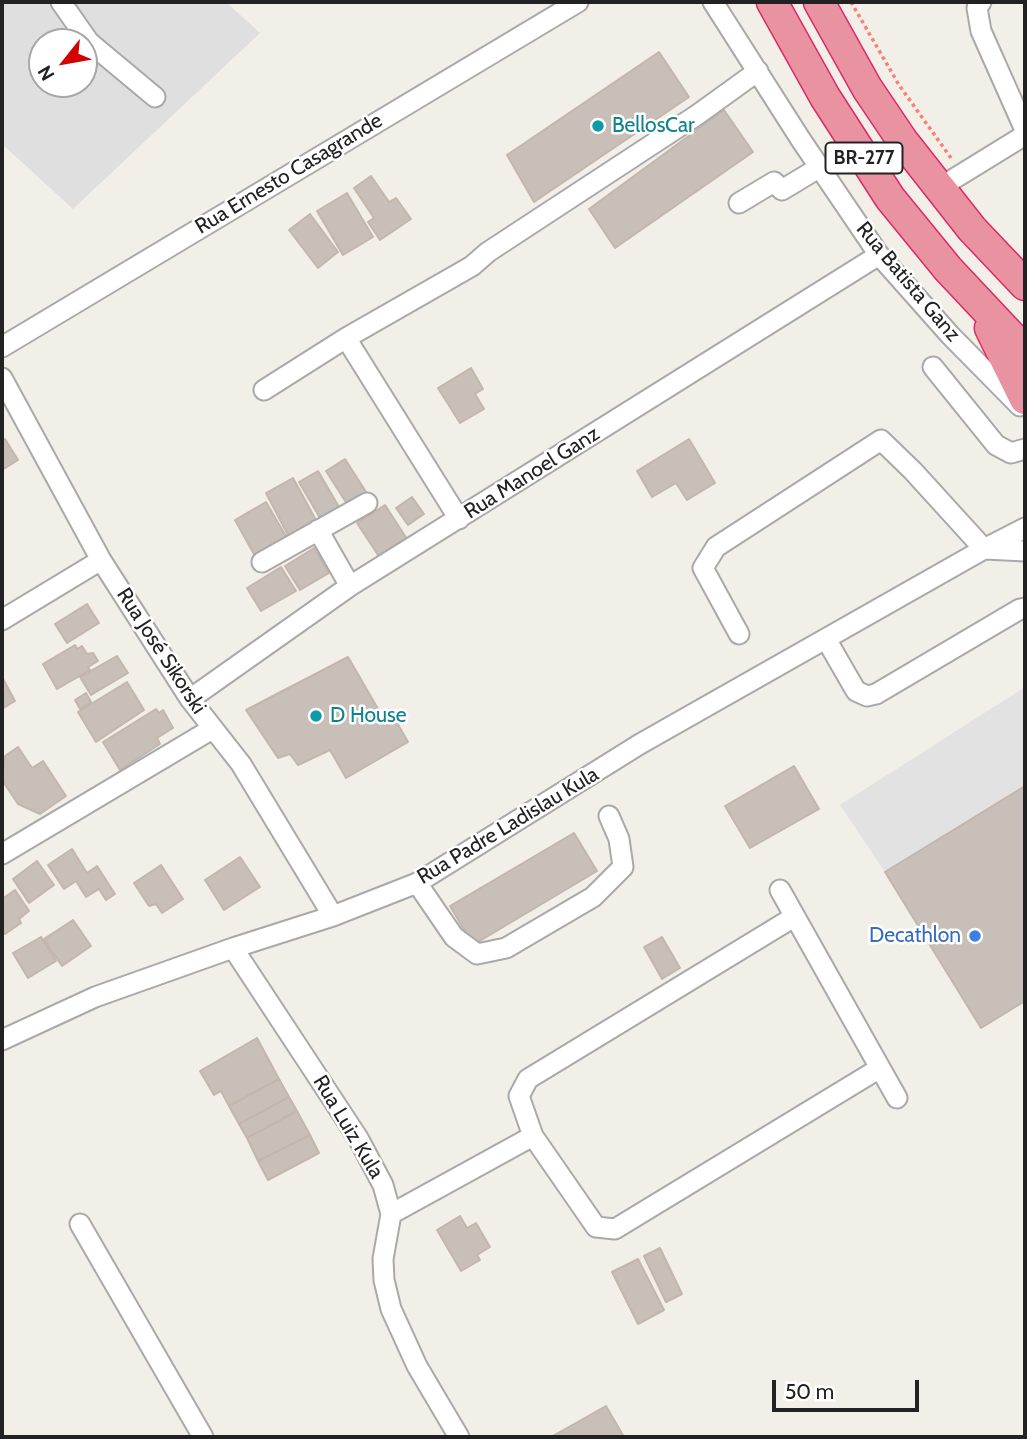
<!DOCTYPE html>
<meta charset="utf-8">
<style>
body{margin:0}
#map{position:relative;width:1027px;height:1439px;overflow:hidden;background:#f2efe9;font-family:Cabin,sans-serif}
canvas{display:block}
.frame{position:absolute;inset:0;border:4px solid #222;pointer-events:none}
.north{position:absolute;left:28px;top:28px;width:70px;height:70px;box-sizing:border-box;background:#fff;border:2px solid #a7a7a7;border-radius:50%;rotate:239deg;font-size:19px;font-weight:700;line-height:28px;text-align:center;color:#222}
.north::after{content:'';display:block;margin:auto;width:24px;height:32px;background:#d40000;clip-path:polygon(50% 0,100% 100%,50% 72%,0 100%)}
.scale{position:absolute;left:772px;top:1380px;width:147px;height:32px;box-sizing:border-box;border:4px solid #222;border-top:0;padding-left:9px;font-size:21px;line-height:24px;white-space:nowrap;color:#222;-webkit-text-stroke:5px #fff;paint-order:stroke}
</style>
<div id="map">
<canvas width="1027" height="1439"></canvas>
<div class="frame"></div>
<div class="north">N</div>
<div class="scale">50 m</div>
</div>
<script>
const ctx = document.querySelector('canvas').getContext('2d');
ctx.lineJoin = 'round';
function fillPath(path, color) {
  ctx.fillStyle = color;
  ctx.fill(path, 'evenodd');
}
function poly(rows) {
  const path = new Path2D();
  for (const r of rows) {
    path.moveTo(r[0], r[1]);
    for (let i = 2; i < r.length; i += 2) path.lineTo(r[i], r[i + 1]);
  }
  return path;
}
function strokePath(path, color, width, dash) {
  ctx.strokeStyle = color;
  ctx.lineWidth = width;
  ctx.lineCap = dash ? 'butt' : 'round';
  ctx.setLineDash(dash || []);
  ctx.stroke(path);
}
function write(font, color, halo, rows, align = 'center') {
  ctx.font = font + ' Cabin,sans-serif';
  ctx.lineWidth = 5;
  ctx.setLineDash([]);
  ctx.textBaseline = 'middle';
  ctx.strokeStyle = halo;
  ctx.fillStyle = color;
  for (const [text, x, y, turn = 0] of rows) {
    ctx.save();
    ctx.translate(x, y);
    ctx.rotate((+turn || 0) * Math.PI / 180);
    ctx.textAlign = isNaN(turn) ? turn : align;
    if (halo) ctx.strokeText(text, 0, 0);
    ctx.fillText(text, 0, 0);
    ctx.restore();
  }
}
fillPath(poly([
 [2,2,226,2,260,33,73,209,2,144],
 [42,42,84,42,84,84,42,84]
]), '#e0dfdf');
fillPath(poly([
 [1025,687,1025,786,885,872,840,805]
]), '#e2e2e2');
const building = poly([
 [659,52,689,97,534,202,507,155,659,52],
 [724,110,753,152,615,248,589,209,724,110],
 [371,176,389,202,396,198,411,219,380,240,368,222,374,218,354,188,371,176],
 [347,193,373,237,343,255,317,211,347,193],
 [310,214,338,252,318,268,289,230,310,214],
 [471,368,483,389,475,394,484,409,460,423,438,388,471,368],
 [5,439,18,460,2,470,2,441,5,439],
 [689,439,715,483,687,500,676,483,652,497,637,471,689,439],
 [345,459,368,495,349,507,326,471,345,459],
 [318,471,339,507,320,518,299,482,318,471],
 [293,478,317,522,289,537,266,493,293,478],
 [412,497,424,514,408,525,396,508,412,497],
 [266,502,287,538,255,556,235,520,266,502],
 [385,505,407,539,380,558,357,523,385,505],
 [314,548,329,573,300,590,285,566,314,548],
 [281,567,296,591,261,611,247,588,281,567],
 [87,604,99,623,67,643,55,624,87,604],
 [75,645,77,649,82,646,87,654,93,653,98,661,88,667,90,670,57,689,43,664,75,645],
 [117,656,128,673,91,695,80,677,117,656],
 [348,657,388,726,396,721,408,742,346,778,330,750,298,765,290,754,278,758,246,710,348,657],
 [2,677,15,701,2,709,2,677],
 [127,682,144,710,96,742,78,712,127,682],
 [86,693,91,702,80,709,75,700,86,693],
 [156,709,159,713,163,710,173,728,157,738,160,744,120,770,103,742,156,709],
 [18,747,32,768,43,761,66,796,40,814,18,804,2,780,5,756,18,747],
 [794,766,819,809,750,848,725,806,794,766],
 [1025,786,1025,1001,981,1028,885,872,1025,786],
 [574,833,597,871,473,945,450,906,574,833],
 [72,849,87,873,97,866,115,894,106,900,99,889,86,897,76,881,64,889,48,865,72,849],
 [240,857,260,887,224,910,205,880,240,857],
 [37,861,54,885,29,903,13,879,37,861],
 [161,865,183,899,162,913,156,904,149,906,134,883,161,865],
 [15,890,29,911,19,919,21,923,5,934,2,929,2,899,15,890],
 [73,920,91,946,62,966,44,939,73,920],
 [41,937,56,961,28,978,13,953,41,937],
 [662,937,680,968,662,979,644,947,662,937],
 [257,1038,279,1079,229,1106,221,1091,214,1095,200,1071,257,1038],
 [279,1079,289,1097,239,1124,229,1106,279,1079],
 [289,1097,297,1111,247,1138,239,1124,289,1097],
 [297,1111,310,1135,258,1161,247,1138,297,1111],
 [310,1135,319,1153,268,1180,258,1161,310,1135],
 [460,1216,467,1228,476,1223,490,1247,477,1255,480,1260,461,1271,437,1230,460,1216],
 [660,1248,682,1294,666,1302,644,1256,660,1248],
 [638,1259,664,1310,638,1324,612,1272,638,1259],
 [606,1406,624,1437,551,1437,606,1406]
]);
fillPath(building, '#c7bfb8');
strokePath(building, '#c4b6ab', 2);
const minor = poly([
 [61,2,89,42,155,97],
 [713,2,801,140,879,255,950,335,1020,406],
 [981,2,977,8,981,31,1025,130],
 [939,188,1025,135],
 [739,203,774,182,782,190,820,167],
 [2,347,578,2],
 [933,367,996,445,1011,453,1025,449],
 [2,378,101,560,190,699,241,764,333,916],
 [264,390,346,338],
 [459,519,346,338,472,266,488,252,697,115,758,71],
 [318,530,350,586],
 [985,549,1025,551],
 [262,562,367,503],
 [2,620,101,560],
 [739,634,703,568,716,547,881,440,913,471,984,549],
 [826,639,856,691,867,696,876,694,1020,609,1025,608],
 [190,699,350,586,879,255],
 [2,854,212,729],
 [417,883,454,937,477,954,506,948,593,897,623,867,619,839,609,816],
 [780,890,897,1098],
 [233,948,358,1138,383,1185,391,1214,383,1259,384,1280,391,1309,417,1366,459,1437],
 [2,1040,95,997,233,948,333,916,417,883,640,744,984,549,1025,528],
 [533,1136,596,1227,615,1229,880,1068],
 [391,1214,533,1136,519,1096,528,1079,794,917],
 [80,1224,203,1437]
]);
const highway = poly([
 [772,2,825,97,890,198,948,269,1025,351],
 [819,2,867,88,902,140,972,229,1025,285],
 [990,328,1025,399]
]);
strokePath(minor, '#a9a9a9', 23);
strokePath(highway, '#dc2a67', 33);
strokePath(poly([
 [851,2,899,85,951,158]
]), '#fa8072', 3.5, [3.5, 3.5]);
strokePath(minor, '#fff', 19);
strokePath(highway, '#e892a2', 30);
for (const [x, y, r, color] of [
 [598,126,7,"#0f9aa8"],
 [316,716,7,"#0f9aa8"],
 [975,936,7,"#3f7fe0"]
]) {
  const dot = new Path2D();
  dot.arc(x, y, r, 0, 2 * Math.PI);
  ctx.fillStyle = color;
  ctx.fill(dot);
  strokePath(dot, '#fff', 2.5);
}
for (const [x, y, w] of [
 [864,158,77]
]) {
  const box = new Path2D();
  box.roundRect(x - w / 2, y - 15.5, w, 31, 5);
  ctx.fillStyle = '#fff';
  ctx.fill(box);
  strokePath(box, '#222', 2);
}
write('bold 19px', '#222', null, [
 ["BR-277",864,158]
]);
write('21px', '#0d838f', '#fff', [
 ["BellosCar",612,126],
 ["D House",330,716]
], 'left');
write('21px', '#222', '#fff', [
 ["Rua Ernesto Casagrande",289,174,-31],
 ["Rua Batista Ganz",908,282,50],
 ["Rua Manoel Ganz",532,473,-32],
 ["Rua José Sikorski",161,651,57],
 ["Rua Padre Ladislau Kula",508,826,-31],
 ["Rua Luiz Kula",348,1127,59]
]);
write('21px', '#366cbe', '#fff', [
 ["Decathlon",961,936]
], 'right');
</script>
